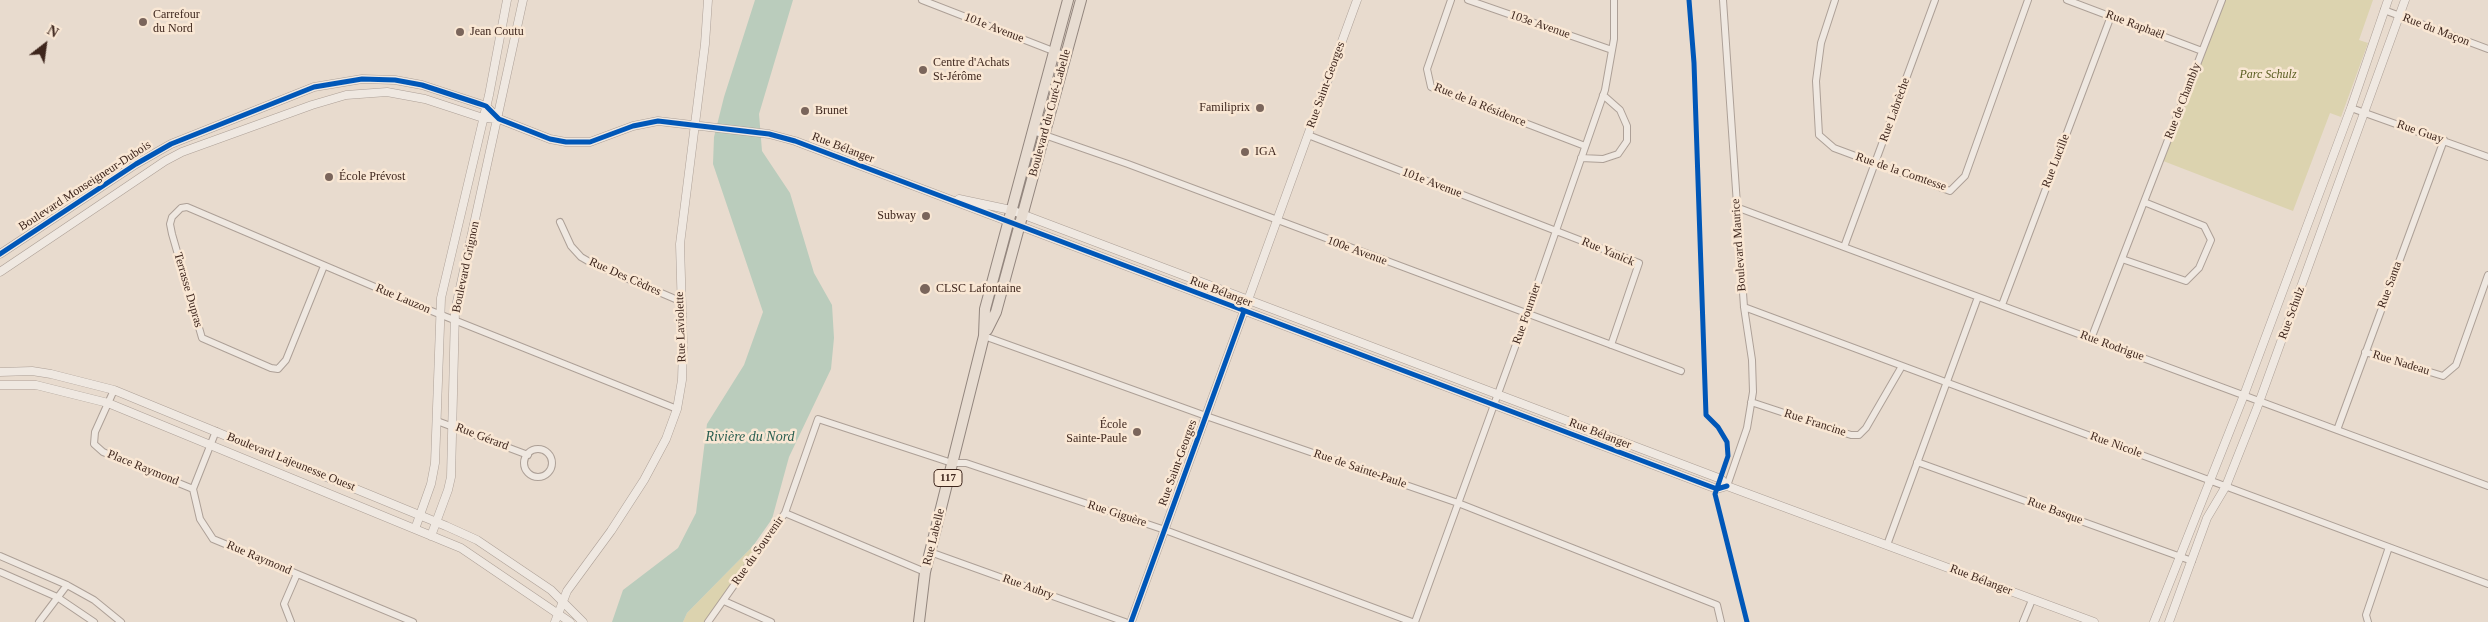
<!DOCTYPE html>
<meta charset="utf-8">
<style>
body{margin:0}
#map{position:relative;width:2488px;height:622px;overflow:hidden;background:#e8dbce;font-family:"Times New Roman",serif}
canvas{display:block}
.north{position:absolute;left:20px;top:20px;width:50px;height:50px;-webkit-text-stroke:4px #f9e7d4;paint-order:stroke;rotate:30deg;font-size:14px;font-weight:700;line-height:20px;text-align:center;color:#3e261d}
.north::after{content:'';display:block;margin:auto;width:18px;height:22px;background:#3e261d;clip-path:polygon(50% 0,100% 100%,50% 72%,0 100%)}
</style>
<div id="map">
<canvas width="2488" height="622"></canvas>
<div class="north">N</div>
</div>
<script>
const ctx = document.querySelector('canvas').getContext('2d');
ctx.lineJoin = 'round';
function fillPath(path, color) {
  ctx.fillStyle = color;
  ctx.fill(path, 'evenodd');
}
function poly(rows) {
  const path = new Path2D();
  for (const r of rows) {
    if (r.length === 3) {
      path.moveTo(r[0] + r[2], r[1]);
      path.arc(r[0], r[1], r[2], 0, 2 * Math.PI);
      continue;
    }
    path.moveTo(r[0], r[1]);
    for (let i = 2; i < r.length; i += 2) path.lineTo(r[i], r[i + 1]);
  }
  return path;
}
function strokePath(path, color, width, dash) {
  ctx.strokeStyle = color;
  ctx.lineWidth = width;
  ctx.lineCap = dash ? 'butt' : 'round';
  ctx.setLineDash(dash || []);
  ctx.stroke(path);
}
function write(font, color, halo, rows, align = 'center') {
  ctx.font = font + ' "Times New Roman",serif';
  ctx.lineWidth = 5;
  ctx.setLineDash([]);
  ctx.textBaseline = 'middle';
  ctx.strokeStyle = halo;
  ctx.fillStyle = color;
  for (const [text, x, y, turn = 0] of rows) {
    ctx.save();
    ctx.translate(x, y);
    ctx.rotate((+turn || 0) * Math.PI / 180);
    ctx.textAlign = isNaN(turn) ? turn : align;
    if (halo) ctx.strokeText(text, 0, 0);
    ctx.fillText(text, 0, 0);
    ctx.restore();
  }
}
fillPath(poly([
 [2219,0,2373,0,2359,40,2368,43,2341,117,2330,113,2293,211,2158,159],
 [753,546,759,550,708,622,683,622,687,613]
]), '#dcd3af');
fillPath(poly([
 [755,0,793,0,759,114,762,151,790,193,814,273,832,305,834,338,831,369,789,457,772,519,753,546,687,613,683,622,612,622,623,590,678,548,696,513,707,424,744,365,763,312,713,164,714,137,724,97]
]), '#baccbc');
const minor = poly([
 [922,0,1066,56],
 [1451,0,1427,69,1431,87,1585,146],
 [1468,0,1612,50],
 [1723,0,1744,307,1752,360,1753,392,1747,428,1727,486],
 [1835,0,1821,43,1816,81,1819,135,1834,148,1950,191,1965,176,2028,0],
 [2067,0,2202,51],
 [2384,10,2488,49],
 [2351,108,2488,157],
 [1033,131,1128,164,1681,371],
 [1308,135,1639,263,1611,345],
 [1581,158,1603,159,1618,154,1627,141,1627,126,1620,110,1603,95],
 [1736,207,2488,486],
 [560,222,571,246,581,257,593,264,680,301],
 [1844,247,1935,0],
 [2122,259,2186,281,2199,268,2211,240,2204,226,2144,202],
 [324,266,286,360,278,369,271,368,202,338,172,234,170,224,172,217,181,208,187,207,429,310,677,409],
 [2002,305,2111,16],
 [1744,307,2488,584],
 [984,336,1206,416,1458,503,1717,605,1721,622],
 [2091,339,2222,0],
 [2365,352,2443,376,2456,365,2488,275],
 [114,390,95,432,94,444,103,452,193,489],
 [1751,402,1851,435,1859,435,1866,428,1902,366],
 [437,421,528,455],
 [2337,430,2444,140],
 [216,431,193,489,200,519,213,539,413,622],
 [538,463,14],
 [1917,462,2192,561],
 [785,513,925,572],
 [1887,545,1978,297],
 [930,552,1125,622],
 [0,556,67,585,94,600,121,622],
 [0,572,57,597,94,622],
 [724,601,771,622],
 [39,622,67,585],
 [291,622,284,604,297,574],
 [708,622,785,513,818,419,952,463,966,463,1165,530,1412,622],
 [1415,622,1527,314,1605,90,1614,39,1614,0],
 [2023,622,2032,600],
 [2368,622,2366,615,2389,547]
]);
const tertiary = poly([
 [959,199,1011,210,1721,479,1727,486,2094,622],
 [0,254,136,164,171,144,314,87,362,79,395,80,422,85,477,103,486,106,499,119,550,139,566,142,590,142,633,126,658,121,769,134,795,141,1717,489,1727,486],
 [0,272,165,161,182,152,312,105,346,95,387,92,425,99,483,118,499,119],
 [0,372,32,371,51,374,114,390,446,526,477,540,551,590,583,622],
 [0,385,36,385,108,403,461,548,570,622],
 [415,529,431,484,435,463,441,298,489,95,507,0],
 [431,536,448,490,451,477,455,311,523,0],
 [555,622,567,591,611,531,644,480,666,439,677,409,682,380,683,348,680,244,705,44,708,0],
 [1131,622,1357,0],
 [2154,622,2244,395,2351,108,2388,0],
 [2169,622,2207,518,2226,486,2257,408,2405,0]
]);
const primary = poly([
 [987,330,996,312,1081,0],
 [919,622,925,572,984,336,985,309,1068,0]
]);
strokePath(minor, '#ada097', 8);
strokePath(tertiary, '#ada097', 9);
strokePath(primary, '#93867e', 12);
strokePath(minor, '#efe8e1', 6);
strokePath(tertiary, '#efe8e1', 8);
strokePath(primary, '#e7dcd1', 10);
strokePath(poly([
 [1689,0,1694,63,1706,415,1718,427,1727,442,1728,456,1715,494,1747,622],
 [0,254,136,164,171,144,314,87,362,79,395,80,422,85,477,103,486,106,499,119,550,139,566,142,590,142,633,126,658,121,769,134,795,141,1717,489,1727,486],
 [1131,622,1244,311]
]), '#0057b8', 5);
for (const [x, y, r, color] of [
 [143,22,5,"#7a655b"],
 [460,32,5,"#7a655b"],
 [923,70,5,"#7a655b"],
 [1260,108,5,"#7a655b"],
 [805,111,5,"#7a655b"],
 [1245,152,5,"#7a655b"],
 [329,177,5,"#7a655b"],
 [926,216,5,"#7a655b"],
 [925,289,6,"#7a655b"],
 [1137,432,5,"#7a655b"]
]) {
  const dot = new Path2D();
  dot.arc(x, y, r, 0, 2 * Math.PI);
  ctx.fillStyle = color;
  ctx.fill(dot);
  strokePath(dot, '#f9e7d4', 2);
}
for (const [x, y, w] of [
 [948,478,28]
]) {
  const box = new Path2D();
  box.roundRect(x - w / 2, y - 8.5, w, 17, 4);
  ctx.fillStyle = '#f9e7d4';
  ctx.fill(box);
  strokePath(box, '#3e261d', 1);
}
write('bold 11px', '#3e261d', null, [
 ["117",948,478]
]);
write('12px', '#3e261d', '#f9e7d4', [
 ["Carrefour",153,15],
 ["du Nord",153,29],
 ["Jean Coutu",470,32],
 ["Centre d'Achats",933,63],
 ["St-Jérôme",933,77],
 ["Familiprix",1250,108,"right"],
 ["Brunet",815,111],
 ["IGA",1255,152],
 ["École Prévost",339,177],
 ["Subway",916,216,"right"],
 ["CLSC Lafontaine",936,289],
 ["École",1127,425,"right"],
 ["Sainte-Paule",1127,439,"right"]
], 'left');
write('12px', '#3e261d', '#f9e7d4', [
 ["103e Avenue",1540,25,19],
 ["Rue Raphaël",2135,25,21],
 ["101e Avenue",994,28,21],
 ["Rue du Maçon",2436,30,21],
 ["Rue Saint-Georges",1326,85,-70],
 ["Rue de Chambly",2183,101,-69],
 ["Rue de la Résidence",1480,105,22],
 ["Rue Labrèche",1895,110,-70],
 ["Boulevard du Curé-Labelle",1050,113,-75],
 ["Rue Guay",2420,132,19],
 ["Rue Bélanger",843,148,21],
 ["Rue Lucille",2056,161,-69],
 ["Rue de la Comtesse",1901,172,19],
 ["101e Avenue",1432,183,21],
 ["Boulevard Monseigneur-Dubois",85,186,-33],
 ["Boulevard Maurice",1739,245,-94],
 ["100e Avenue",1357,251,20],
 ["Rue Yanick",1608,252,23],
 ["Boulevard Grignon",466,267,-78],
 ["Rue Des Cèdres",625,277,24],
 ["Rue Santa",2390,285,-70],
 ["Terrasse Dupras",188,290,74],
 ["Rue Bélanger",1221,292,21],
 ["Rue Lauzon",403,299,23],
 ["Rue Schulz",2292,313,-70],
 ["Rue Fournier",1527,314,-71],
 ["Rue Laviolette",681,327,-92],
 ["Rue Rodrigue",2112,346,20],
 ["Rue Nadeau",2401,363,17],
 ["Rue Francine",1815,423,18],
 ["Rue Bélanger",1600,434,21],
 ["Rue Gérard",482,437,21],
 ["Rue Nicole",2116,445,20],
 ["Boulevard Lajeunesse Ouest",291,462,22],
 ["Rue Saint-Georges",1178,463,-70],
 ["Place Raymond",143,468,22],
 ["Rue de Sainte-Paule",1360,469,19],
 ["Rue Basque",2055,511,20],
 ["Rue Giguère",1117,514,18],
 ["Rue Labelle",934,537,-76],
 ["Rue du Souvenir",758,551,-55],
 ["Rue Raymond",259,558,23],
 ["Rue Bélanger",1981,580,21],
 ["Rue Aubry",1028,587,20]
]);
write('italic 12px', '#5a5d21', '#f9e7d4', [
 ["Parc Schulz",2268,75]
]);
write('italic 14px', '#2b5f51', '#f9e7d4', [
 ["Rivière du Nord",750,437]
]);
</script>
